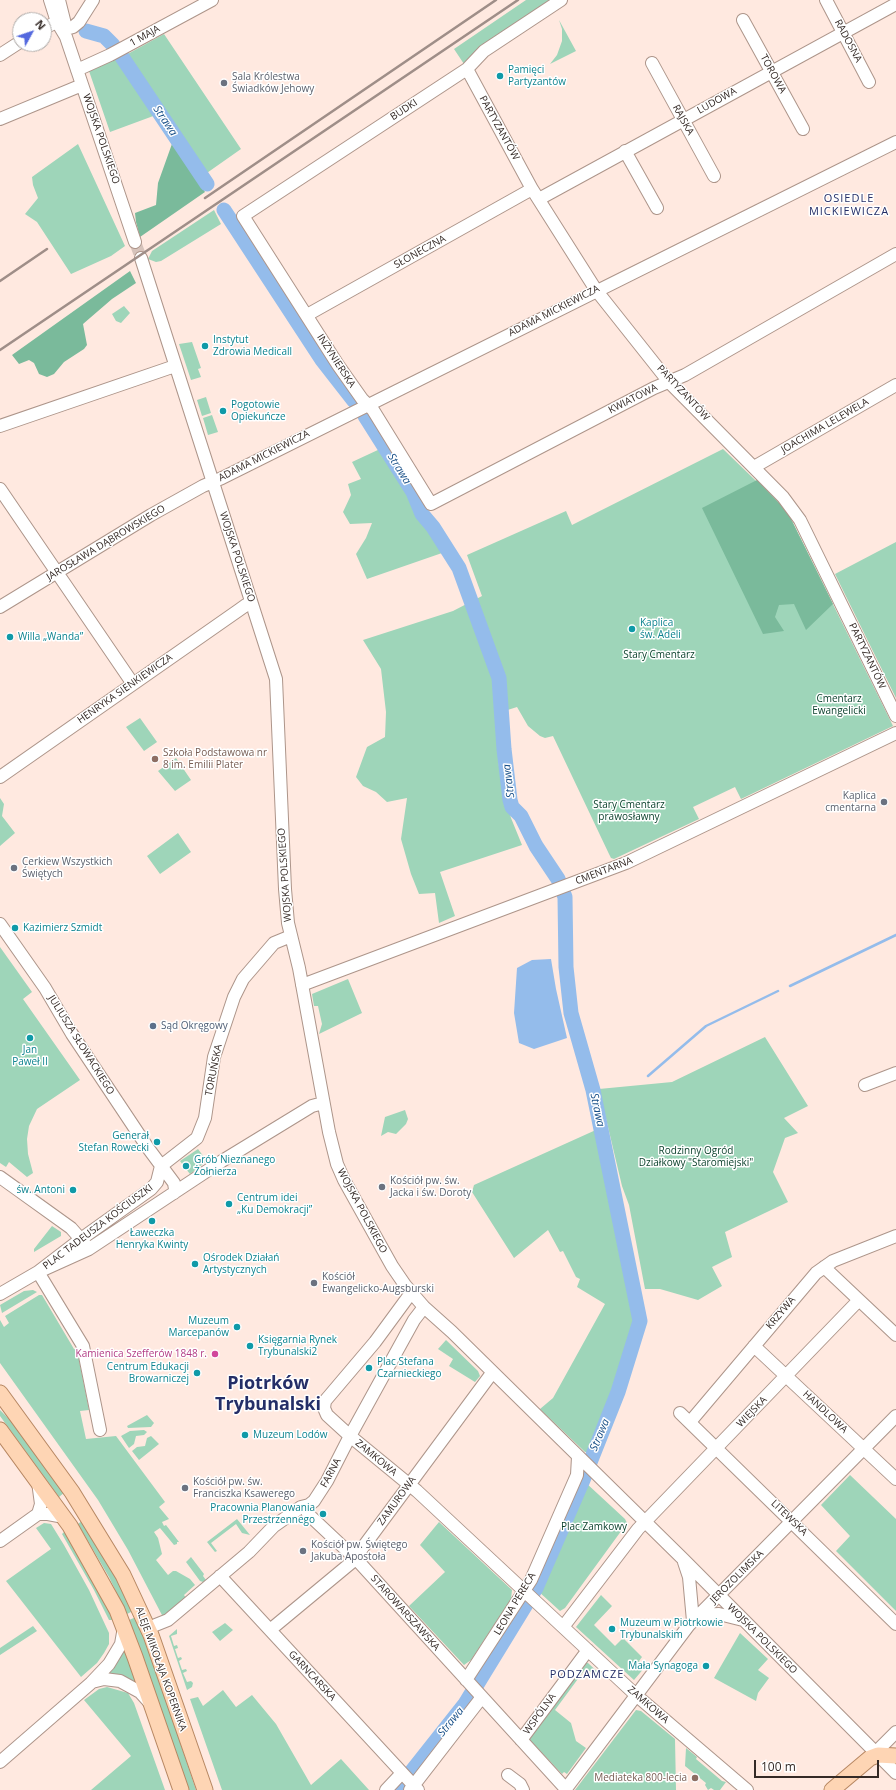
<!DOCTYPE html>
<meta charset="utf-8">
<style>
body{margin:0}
#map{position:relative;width:896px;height:1790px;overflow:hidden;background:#ffe9e0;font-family:"Open Sans",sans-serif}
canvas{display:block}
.north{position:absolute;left:12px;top:12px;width:40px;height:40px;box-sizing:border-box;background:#fff;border:1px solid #aeaaa8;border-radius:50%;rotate:50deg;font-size:11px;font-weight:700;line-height:16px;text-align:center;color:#342a26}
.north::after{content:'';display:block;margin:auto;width:14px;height:18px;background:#5368de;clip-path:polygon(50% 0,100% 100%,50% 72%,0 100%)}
.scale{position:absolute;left:754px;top:1760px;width:125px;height:18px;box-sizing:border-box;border:2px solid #342a26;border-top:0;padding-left:5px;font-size:12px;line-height:14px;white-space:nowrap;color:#342a26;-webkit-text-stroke:3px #fff;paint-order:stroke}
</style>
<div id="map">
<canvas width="896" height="1790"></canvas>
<div class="north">N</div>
<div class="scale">100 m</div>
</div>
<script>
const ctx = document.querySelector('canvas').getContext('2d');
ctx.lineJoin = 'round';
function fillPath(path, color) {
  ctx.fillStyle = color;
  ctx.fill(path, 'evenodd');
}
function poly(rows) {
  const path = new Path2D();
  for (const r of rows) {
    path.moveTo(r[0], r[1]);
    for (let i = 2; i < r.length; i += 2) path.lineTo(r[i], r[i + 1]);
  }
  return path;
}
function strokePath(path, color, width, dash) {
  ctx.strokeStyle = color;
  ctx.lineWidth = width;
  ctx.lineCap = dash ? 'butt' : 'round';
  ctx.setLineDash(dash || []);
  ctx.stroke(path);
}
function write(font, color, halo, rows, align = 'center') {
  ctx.font = font + ' "Open Sans",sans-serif';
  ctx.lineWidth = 3;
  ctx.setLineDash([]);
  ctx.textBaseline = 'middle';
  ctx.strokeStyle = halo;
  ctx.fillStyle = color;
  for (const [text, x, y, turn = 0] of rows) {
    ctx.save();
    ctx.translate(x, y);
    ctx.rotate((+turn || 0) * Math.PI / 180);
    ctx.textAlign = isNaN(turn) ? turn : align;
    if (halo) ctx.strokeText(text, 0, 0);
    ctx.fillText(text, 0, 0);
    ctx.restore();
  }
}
fillPath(poly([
 [526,0,554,0,464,64,454,49],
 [559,20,576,51,550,64,557,55,562,41,562,29],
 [164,34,241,149,204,175,124,56],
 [118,58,156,115,110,132,89,71],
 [78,144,125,246,111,256,71,274,37,222,25,214,38,198,33,185,32,177],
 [214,210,221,224,161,261,156,262,148,259,152,251],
 [124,306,130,313,121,323,116,321,112,314],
 [192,342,201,368,198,369,201,377,191,380,179,344],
 [206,397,211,413,202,416,197,400],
 [212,415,218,432,208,435,203,418],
 [380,449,442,553,367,579,356,554,366,538,372,523,350,524,343,512,351,495,348,484,361,479,352,462],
 [723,449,783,507,790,517,893,726,741,799,735,787,693,807,699,819,614,859,611,858,609,854,553,736,545,738,540,736,528,726,517,707,495,714,499,767,511,818,522,845,440,872,455,916,439,923,435,893,419,894,411,874,401,839,407,798,387,802,376,792,363,786,356,777,367,747,385,737,386,712,381,669,363,640,453,611,482,596,467,555,566,511,572,525],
 [896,542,896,698,835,574],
 [140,718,157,742,144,751,126,727],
 [176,758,191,780,175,791,158,771],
 [0,798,4,804,2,816,15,833,0,846],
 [178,833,191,852,160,874,147,856],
 [0,947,32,992,23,999,80,1080,37,1109,29,1126,27,1139,28,1154,33,1173,27,1177,9,1162,6,1167,0,1163],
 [348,979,362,1013,319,1034,322,1024,318,1006,314,1006,312,994],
 [765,1037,808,1106,784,1118,798,1133,785,1138,773,1172,788,1202,725,1232,732,1257,712,1267,722,1286,698,1300,660,1289,645,1289,629,1205,622,1186,599,1089,672,1082],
 [405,1110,408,1119,406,1124,396,1134,388,1132,381,1136,385,1117],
 [598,1129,620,1222,636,1311,618,1385,593,1452,585,1452,540,1409,553,1398,605,1304,577,1287,580,1279,576,1277,563,1251,560,1252,548,1230,514,1258,472,1192,474,1185],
 [198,1149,207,1161,190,1174,186,1169,189,1167,186,1163,183,1165,180,1161],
 [52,1226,61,1232,61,1236,34,1252,34,1249],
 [33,1290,37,1292,2,1313,0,1305,24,1291],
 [39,1295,42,1295,74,1349,77,1350,89,1410,80,1411,86,1439,116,1436,165,1502,159,1507,169,1519,162,1522,164,1526,166,1525,179,1542,177,1542,177,1544,174,1545,160,1528,154,1532,158,1538,162,1554,156,1560,168,1575,173,1571,176,1571,190,1579,195,1585,184,1595,186,1598,163,1617,128,1550,98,1500,0,1363,0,1320,4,1327,9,1323,5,1316],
 [446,1340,478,1371,480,1376,475,1382,449,1366,453,1359,438,1349],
 [0,1410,16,1426,65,1492,59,1497,0,1416],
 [147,1415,154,1423,151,1427,128,1428,127,1426],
 [144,1430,147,1432,144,1435,136,1436,134,1444,129,1448,121,1436,130,1431],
 [151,1436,159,1444,139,1460,132,1451,137,1447,145,1446,147,1438],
 [850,1475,896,1519,896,1611,836,1551,850,1536,821,1505],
 [585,1482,625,1519,627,1523,565,1608,560,1611,538,1591],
 [237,1519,250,1535,242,1533,236,1524,211,1543,217,1551,215,1552,207,1542],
 [83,1520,108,1561,133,1611,127,1614,109,1577,78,1524],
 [439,1522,512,1590,511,1599,471,1660,464,1665,409,1606,445,1572,420,1545],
 [44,1523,51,1524,64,1545,89,1590,109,1633,109,1644,104,1653,97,1663,81,1677,6,1581,51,1549,36,1528],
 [65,1531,107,1606,113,1620,109,1620,94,1590,62,1534],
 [191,1557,204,1574,203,1576,206,1580,203,1582,200,1581,186,1562],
 [601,1595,612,1606,594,1625,615,1646,623,1638,642,1657,639,1661,645,1667,634,1680,576,1627],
 [136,1617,146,1641,196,1790,189,1790,129,1620],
 [225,1623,233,1630,220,1641,212,1632],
 [33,1626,37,1631,0,1655,0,1648],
 [177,1629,177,1634,171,1636,174,1646,177,1645,178,1648,175,1649,178,1658,181,1657,182,1659,179,1661,182,1670,186,1669,187,1671,183,1673,187,1682,191,1681,193,1683,192,1687,187,1690,169,1636],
 [740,1633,768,1659,758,1670,769,1678,758,1693,756,1701,714,1678],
 [125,1647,137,1683,119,1675,108,1673],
 [585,1663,588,1663,601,1675,599,1679,586,1668,555,1710,571,1723,576,1741,586,1748,567,1774,564,1772,562,1774,529,1739],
 [107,1687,128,1693,134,1703,165,1790,91,1790,131,1756,84,1700,99,1689],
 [223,1690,236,1707,252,1695,276,1724,311,1785,341,1759,369,1790,222,1790,190,1699,198,1697,203,1706],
 [636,1710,641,1711,675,1739,676,1790,575,1790],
 [686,1748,697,1757,696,1759,722,1781,726,1782,720,1790,714,1790,711,1788,708,1790,705,1785,706,1783,685,1766]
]), '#9ed5b9');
fillPath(poly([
 [173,141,205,192,140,237,136,222,135,213,156,205,158,183],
 [130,271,136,283,112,299,83,324,87,345,84,349,64,362,54,374,47,377,39,374,34,363,29,360,19,364,12,355],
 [757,480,783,507,790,517,833,604,806,630,794,604,779,605,775,617,784,631,763,634,702,508]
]), '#7aba9b');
fillPath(poly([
 [551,959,556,989,567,1038,534,1049,519,1043,514,1013,517,968,532,960]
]), '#94bceb');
strokePath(poly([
 [790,986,896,935],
 [648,1076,706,1026,778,991]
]), '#94bceb', 2.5);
strokePath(poly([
 [86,31,104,36,113,45],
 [122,57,207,184],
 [224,210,322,360,354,401],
 [365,416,413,492,422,514,433,527,459,568,499,678,504,749,510,800,512,807,521,816,536,846,558,879,565,897,566,967,571,1013,593,1090,640,1321,618,1392,583,1480,536,1588,465,1704,397,1790]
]), '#94bceb', 15);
strokePath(poly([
 [135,242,141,258]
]), '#d6c3bb', 12, [12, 6]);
const minor = poly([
 [50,0,57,22,66,37,135,242],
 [59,0,65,24],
 [561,0,484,51,467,69,243,216,338,365,362,399,373,410,431,504,654,388,685,375,896,254],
 [826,0,869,82],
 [743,20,803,129],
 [44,28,57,22],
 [66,29,73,27,79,22,93,0],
 [0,55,20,42],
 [652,63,714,176],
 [467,69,532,189,596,290,669,382,783,497,800,520,896,716],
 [77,70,110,55,212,0],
 [0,119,82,85],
 [625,151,657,208],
 [539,199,896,4],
 [141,258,276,679,285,889,288,923,299,968,329,1132,337,1164,344,1180,392,1266,405,1285,424,1307,452,1332,683,1559,896,1773],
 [307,315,532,189],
 [0,426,175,366],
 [754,467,896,385],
 [0,489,133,684],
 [0,607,151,515,203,486,222,478,896,142],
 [0,777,239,610,246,605,252,606],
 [0,924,45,988,72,1034,148,1148,174,1183,175,1189,174,1193],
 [302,985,626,863,896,733],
 [865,1085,896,1073],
 [0,1177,71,1228,85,1244],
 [824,1267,896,1335],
 [38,1272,81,1239,151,1189,157,1182,161,1166,197,1138,205,1118,214,1057,234,997,243,979,274,943,291,936],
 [38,1272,83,1346,100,1430],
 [411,1293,375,1342,325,1401,324,1408,327,1415,350,1436,414,1320,424,1307],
 [0,1294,38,1272,89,1249,222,1161,312,1106,323,1103],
 [754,1346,896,1479],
 [680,1413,896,1624],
 [690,1422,816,1273,833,1261,896,1236],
 [38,1482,41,1504,38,1514],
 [306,1506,308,1514,358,1561,566,1789],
 [0,1541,38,1514,48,1514,64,1517],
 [684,1562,689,1577,693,1621],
 [220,1576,418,1790],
 [699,1615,719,1614,743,1620],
 [563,1627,638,1529,859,1300],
 [148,1628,168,1620,249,1552,274,1526,301,1507,309,1505,314,1501,327,1481,350,1436,417,1491,637,1696,747,1790],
 [270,1630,352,1562,492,1373],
 [466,1680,531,1580,577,1475,578,1457],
 [92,1682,104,1679,120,1681,140,1692,149,1702],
 [521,1740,588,1650],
 [878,1755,881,1747,896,1732],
 [0,1762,91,1683,109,1664,121,1644,124,1627],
 [508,1775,520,1784,523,1790],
 [386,1790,402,1773],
 [410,1790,482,1697],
 [565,1790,689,1625,896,1416]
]);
const major = poly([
 [0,1393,72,1492,123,1575,151,1635,205,1790],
 [0,1430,70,1526,117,1610,135,1657,181,1790],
 [832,1790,870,1758,878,1755,896,1756]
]);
strokePath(minor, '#ad958a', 14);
strokePath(major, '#b78762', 17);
strokePath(minor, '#fff', 12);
strokePath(major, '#fed5b4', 15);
strokePath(poly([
 [205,198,496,0],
 [0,281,47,249],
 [0,350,518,0]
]), '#9f8e88', 2.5);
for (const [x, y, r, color] of [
 [500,76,4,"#0f9aa8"],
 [224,83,4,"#6b7280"],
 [205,346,4,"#0f9aa8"],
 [223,411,4,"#0f9aa8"],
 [632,629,4,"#0f9aa8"],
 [10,637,4,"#0f9aa8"],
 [155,759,4,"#8d6e63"],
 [884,802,4,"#6b7280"],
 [14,868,4,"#6b7280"],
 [15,928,4,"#0f9aa8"],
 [153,1026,4,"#5c6f8a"],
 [30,1038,4,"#0f9aa8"],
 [157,1142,4,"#0f9aa8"],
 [186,1166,4,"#0f9aa8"],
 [382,1187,4,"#6b7280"],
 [73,1190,4,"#0f9aa8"],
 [229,1204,4,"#0f9aa8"],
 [152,1221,4,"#0f9aa8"],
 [195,1264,4,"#0f9aa8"],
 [314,1283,4,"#6b7280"],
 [237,1327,4,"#0f9aa8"],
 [250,1346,4,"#0f9aa8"],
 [215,1354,4,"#d1479c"],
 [369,1368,4,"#0f9aa8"],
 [197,1373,4,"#0f9aa8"],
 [245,1435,4,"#0f9aa8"],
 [185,1488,4,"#6b7280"],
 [323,1514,4,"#0f9aa8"],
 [303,1551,4,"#6b7280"],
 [612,1629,4,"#0f9aa8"],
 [706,1666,4,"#0f9aa8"],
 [695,1778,4,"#8d6e63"]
]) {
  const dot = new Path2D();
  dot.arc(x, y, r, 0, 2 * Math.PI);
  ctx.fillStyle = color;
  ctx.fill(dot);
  strokePath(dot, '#fff', 1.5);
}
write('10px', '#342a26', '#fff', [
 ["1 MAJA",145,36,-29],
 ["RADOSNA",848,41,62],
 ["TOROWA",773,74,61],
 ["LUDOWA",717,101,-29],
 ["BUDKI",404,110,-33],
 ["RAJSKA",683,120,61],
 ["PARTYZANTÓW",499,128,61],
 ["WOJSKA POLSKIEGO",101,139,71],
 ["SŁONECZNA",420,252,-29],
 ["ADAMA MICKIEWICZA",554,311,-27],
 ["INŻYNIERSKA",336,361,57],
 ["PARTYZANTÓW",683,393,47],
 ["KWIATOWA",633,399,-27],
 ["JOACHIMA LELEWELA",825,426,-30],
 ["ADAMA MICKIEWICZA",264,456,-27],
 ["JAROSŁAWA DĄBROWSKIEGO",106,543,-31],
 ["WOJSKA POLSKIEGO",237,557,72],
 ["PARTYZANTÓW",867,656,64],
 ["HENRYKA SIENKIEWICZA",125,689,-35],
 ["CMENTARNA",604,871,-21],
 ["WOJSKA POLSKIEGO",285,875,-94],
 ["JULIUSZA SŁOWACKIEGO",81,1045,58],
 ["TORUŃSKA",214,1070,-79],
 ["WOJSKA POLSKIEGO",362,1211,62],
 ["PLAC TADEUSZA KOŚCIUSZKI",98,1227,-37],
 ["KRZYWA",781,1313,-50],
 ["WIEJSKA",752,1412,-46],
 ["HANDLOWA",825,1412,43],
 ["ZAMKOWA",376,1458,40],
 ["FARNA",331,1473,-62],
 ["ZAMUROWA",397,1501,-54],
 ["LITEWSKA",789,1518,44],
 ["JEROZOLIMSKA",737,1577,-45],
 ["LEONA PERECA",515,1604,-59],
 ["STAROWARSZAWSKA",405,1613,48],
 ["WOJSKA POLSKIEGO",762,1639,45],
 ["ALEJE MIKOŁAJA KOPERNIKA",161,1669,70],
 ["GARNCARSKA",312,1676,47],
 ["ZAMKOWA",648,1705,41],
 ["WSPÓLNA",540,1714,-54]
]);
write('10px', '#0d838f', '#fff', [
 ["Pamięci",508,70],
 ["Partyzantów",508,82],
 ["Instytut",213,340],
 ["Zdrowia Medicall",213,352],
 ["Pogotowie",231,405],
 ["Opiekuńcze",231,417],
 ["Kaplica",640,623],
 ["św. Adeli",640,635],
 ["Willa „Wanda”",18,637],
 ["Kazimierz Szmidt",23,928],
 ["Jan",30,1050,"center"],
 ["Paweł II",30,1062,"center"],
 ["Generał",149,1136,"right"],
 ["Stefan Rowecki",149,1148,"right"],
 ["Grób Nieznanego",194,1160],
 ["Żołnierza",194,1172],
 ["św. Antoni",65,1190,"right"],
 ["Centrum idei",237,1198],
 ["„Ku Demokracji”",237,1210],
 ["Ławeczka",152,1233,"center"],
 ["Henryka Kwinty",152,1245,"center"],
 ["Ośrodek Działań",203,1258],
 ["Artystycznych",203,1270],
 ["Muzeum",229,1321,"right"],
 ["Marcepanów",229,1333,"right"],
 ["Księgarnia Rynek",258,1340],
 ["Trybunalski2",258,1352],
 ["Plac Stefana",377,1362],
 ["Czarnieckiego",377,1374],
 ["Centrum Edukacji",189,1367,"right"],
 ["Browarniczej",189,1379,"right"],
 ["Muzeum Lodów",253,1435],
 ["Pracownia Planowania",315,1508,"right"],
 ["Przestrzennego",315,1520,"right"],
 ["Muzeum w Piotrkowie",620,1623],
 ["Trybunalskim",620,1635],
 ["Mała Synagoga",698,1666,"right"]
], 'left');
write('10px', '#5b616d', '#fff', [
 ["Sala Królestwa",232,77],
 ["Świadków Jehowy",232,89],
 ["Kaplica",876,796,"right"],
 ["cmentarna",876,808,"right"],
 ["Cerkiew Wszystkich",22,862],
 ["Świętych",22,874],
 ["Kościół pw. św.",390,1181],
 ["Jacka i św. Doroty",390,1193],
 ["Kościół",322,1277],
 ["Ewangelicko-Augsburski",322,1289],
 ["Kościół pw. św.",193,1482],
 ["Franciszka Ksawerego",193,1494],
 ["Kościół pw. Świętego",311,1545],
 ["Jakuba Apostoła",311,1557]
], 'left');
write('10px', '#0c422d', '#fff', [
 ["Stary Cmentarz",659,655],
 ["Cmentarz",839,699],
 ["Ewangelicki",839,711],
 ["Stary Cmentarz",629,805],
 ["prawosławny",629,817],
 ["Rodzinny Ogród",696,1151],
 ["Działkowy \"Staromiejski\"",696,1163],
 ["Plac Zamkowy",594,1527]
]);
write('10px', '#785e54', '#fff', [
 ["Szkoła Podstawowa nr",163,753],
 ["8 im. Emilii Plater",163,765],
 ["Mediateka 800-lecia",687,1778,"right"]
], 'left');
write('10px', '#4e5e75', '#fff', [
 ["Sąd Okręgowy",161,1026]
], 'left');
write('10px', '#b23c85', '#fff', [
 ["Kamienica Szefferów 1848 r.",207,1354]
], 'right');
write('italic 11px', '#164e87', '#fff', [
 ["Strawa",165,121,56],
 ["Strawa",399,469,58],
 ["Strawa",509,781,-97],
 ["Strawa",597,1110,78],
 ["Strawa",600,1435,-67],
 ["Strawa",451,1722,-51]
]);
ctx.letterSpacing = '1px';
write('11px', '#242e67', '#fff', [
 ["OSIEDLE",849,199],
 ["MICKIEWICZA",849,212],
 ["PODZAMCZE",587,1675]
]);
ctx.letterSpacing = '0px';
write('bold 18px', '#242e67', '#fff', [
 ["Piotrków",268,1384],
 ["Trybunalski",268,1405]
]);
</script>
